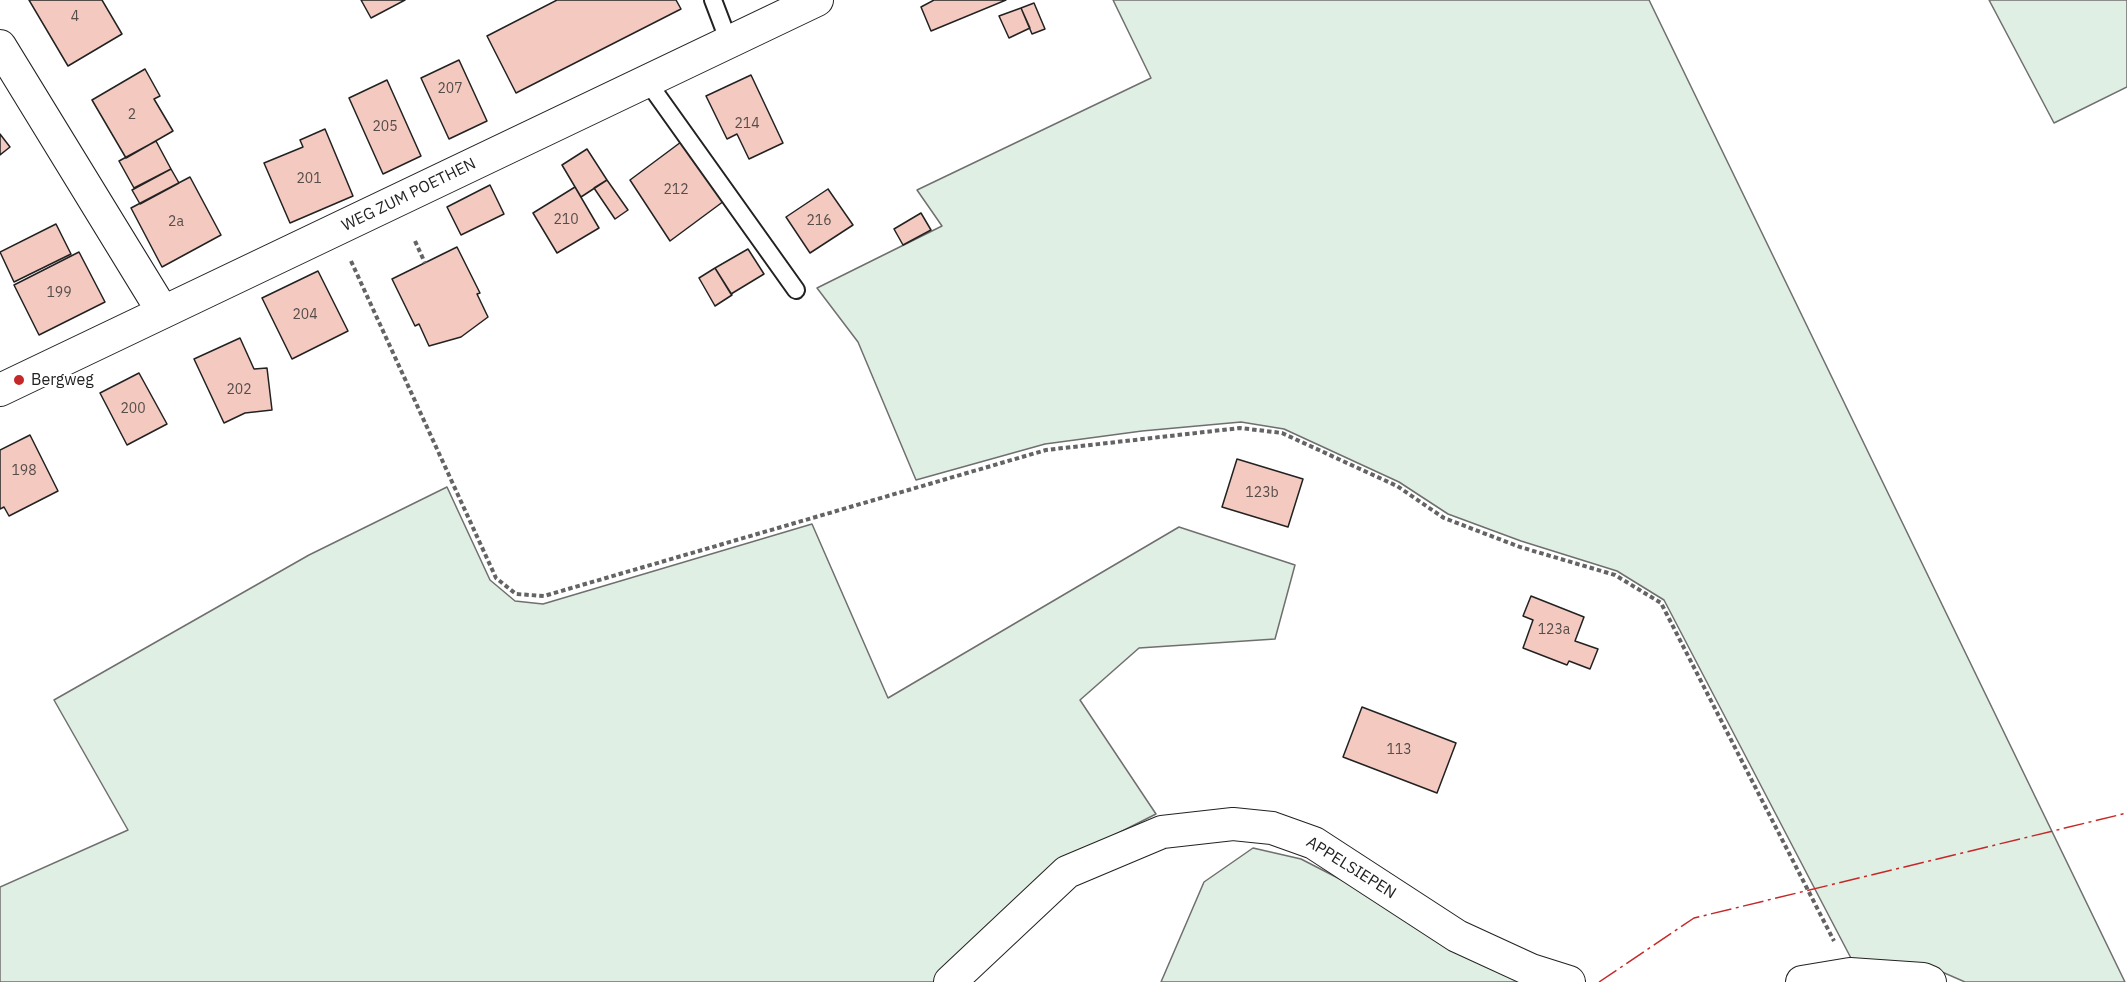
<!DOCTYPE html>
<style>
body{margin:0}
canvas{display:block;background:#fff}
</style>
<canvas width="2127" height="982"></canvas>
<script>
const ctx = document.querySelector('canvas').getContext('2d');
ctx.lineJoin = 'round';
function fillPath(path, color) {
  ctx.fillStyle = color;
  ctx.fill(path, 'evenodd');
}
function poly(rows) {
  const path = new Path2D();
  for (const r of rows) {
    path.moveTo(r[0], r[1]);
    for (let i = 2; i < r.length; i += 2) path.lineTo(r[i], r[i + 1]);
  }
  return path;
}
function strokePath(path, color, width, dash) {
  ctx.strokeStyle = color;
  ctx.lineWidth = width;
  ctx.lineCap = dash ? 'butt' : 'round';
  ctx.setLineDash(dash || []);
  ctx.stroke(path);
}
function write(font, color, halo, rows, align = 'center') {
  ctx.font = font + ' "IBM Plex Sans",sans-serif';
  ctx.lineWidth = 4.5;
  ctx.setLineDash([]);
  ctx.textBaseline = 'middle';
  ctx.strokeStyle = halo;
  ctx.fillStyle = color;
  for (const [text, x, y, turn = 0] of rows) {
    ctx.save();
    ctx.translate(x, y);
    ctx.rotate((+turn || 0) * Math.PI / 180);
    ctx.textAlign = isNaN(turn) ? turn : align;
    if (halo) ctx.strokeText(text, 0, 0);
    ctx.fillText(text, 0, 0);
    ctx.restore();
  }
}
const green = poly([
 [1113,0,1649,0,2125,982,1965,982,1926,965,1853,962,1664,600,1617,571,1521,541,1448,514,1399,482,1284,429,1241,422,1142,431,1045,444,916,480,858,342,817,288,942,226,917,190,1151,78,1113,0],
 [1989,0,2127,0,2127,87,2054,123,1989,0],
 [447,487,490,580,515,601,543,604,812,524,888,698,1179,527,1295,565,1275,639,1139,648,1080,700,1156,814,1061,862,933,982,0,982,0,887,128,830,54,700,309,555,447,487],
 [1253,848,1301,859,1540,982,1161,982,1204,882,1253,848]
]);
fillPath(green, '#e0efe3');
strokePath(green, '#6f6f6f', 1.5);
const building = poly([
 [29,0,102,0,122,34,68,66,29,0],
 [361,0,405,0,371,18,361,0],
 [557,0,676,0,681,9,516,93,487,36,557,0],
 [1006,0,931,31,921,7,934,0,1006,0],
 [1034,3,1045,29,1032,34,1021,8,1034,3],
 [1021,8,1030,28,1009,38,999,16,1021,8],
 [459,60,487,121,449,139,421,78,459,60],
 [145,69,160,96,154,99,173,131,126,158,92,100,145,69],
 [751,75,783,143,749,159,737,134,727,139,706,96,751,75],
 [387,80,421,156,383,174,349,98,387,80],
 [325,129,353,196,290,223,264,163,303,147,300,140,325,129],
 [0,134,10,147,0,155,0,134],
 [156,141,171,169,134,188,119,161,156,141],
 [681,142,724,201,670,241,630,180,681,142],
 [587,149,607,180,581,197,562,165,587,149],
 [171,169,179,183,140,204,132,190,171,169],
 [190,177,221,235,162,267,131,208,190,177],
 [607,180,628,210,615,219,594,188,607,180],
 [490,185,504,214,461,235,447,207,490,185],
 [575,187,599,228,557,253,533,213,575,187],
 [828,189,853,225,810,253,786,217,828,189],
 [921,213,931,230,903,245,894,229,921,213],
 [56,224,71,254,14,282,0,252,56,224],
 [457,247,480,293,477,294,488,317,461,337,429,346,419,324,415,326,392,279,457,247],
 [748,249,764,274,731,294,715,268,748,249],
 [79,252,105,302,39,335,14,285,79,252],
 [715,268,732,295,715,306,699,278,715,268],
 [318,271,348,331,292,359,262,298,318,271],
 [240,338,254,369,267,368,272,410,245,413,224,423,194,359,240,338],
 [139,373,167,424,127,445,100,393,139,373],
 [30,435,58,491,9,516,4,507,0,509,0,450,30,435],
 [1237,459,1303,479,1288,527,1222,507,1237,459],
 [1531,596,1584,617,1575,641,1598,649,1590,669,1569,661,1567,665,1523,648,1533,620,1523,616,1531,596],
 [1362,707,1456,743,1437,793,1343,757,1362,707]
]);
fillPath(building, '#f3c9c0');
strokePath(building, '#222', 1.5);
const service = poly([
 [713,0,729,42],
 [647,81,796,290]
]);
const minor = poly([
 [0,46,163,312],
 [0,390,817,0],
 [950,982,1067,872,1162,832,1233,824,1272,828,1314,843,1457,936,1531,970,1569,982],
 [1802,982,1850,974,1923,979,1930,982]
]);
strokePath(service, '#222', 20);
strokePath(minor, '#222', 34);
strokePath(poly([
 [415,241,425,263],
 [351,261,496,578,516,594,544,596,1046,450,1240,428,1282,433,1397,486,1444,518,1520,547,1615,575,1661,603,1834,941]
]), '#646464', 4, [4.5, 3]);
strokePath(service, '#fff', 16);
strokePath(minor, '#fff', 32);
strokePath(poly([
 [1599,982,1694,918,2127,813]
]), '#c62828', 1.5, [21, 4.5, 3, 4.5]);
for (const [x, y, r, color] of [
 [19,380,6,"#c62828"]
]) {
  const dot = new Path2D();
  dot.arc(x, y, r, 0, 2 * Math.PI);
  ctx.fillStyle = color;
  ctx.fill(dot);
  strokePath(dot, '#fff', 2);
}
write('14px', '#564c4a', null, [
 ["4",75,17],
 ["207",450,89],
 ["2",132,115],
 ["214",747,124],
 ["205",385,127],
 ["201",309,179],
 ["212",676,190],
 ["210",566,220],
 ["216",819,221],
 ["2a",176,222],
 ["199",59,293],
 ["204",305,315],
 ["202",239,390],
 ["200",133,409],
 ["198",24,471],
 ["123b",1262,493],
 ["123a",1554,630],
 ["113",1399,750]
]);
write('16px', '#222', '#fff', [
 ["WEG ZUM POETHEN",409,195,-26],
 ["APPELSIEPEN",1351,868,32]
]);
write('16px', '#222', '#fff', [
 ["Bergweg",31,380]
], 'left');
</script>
